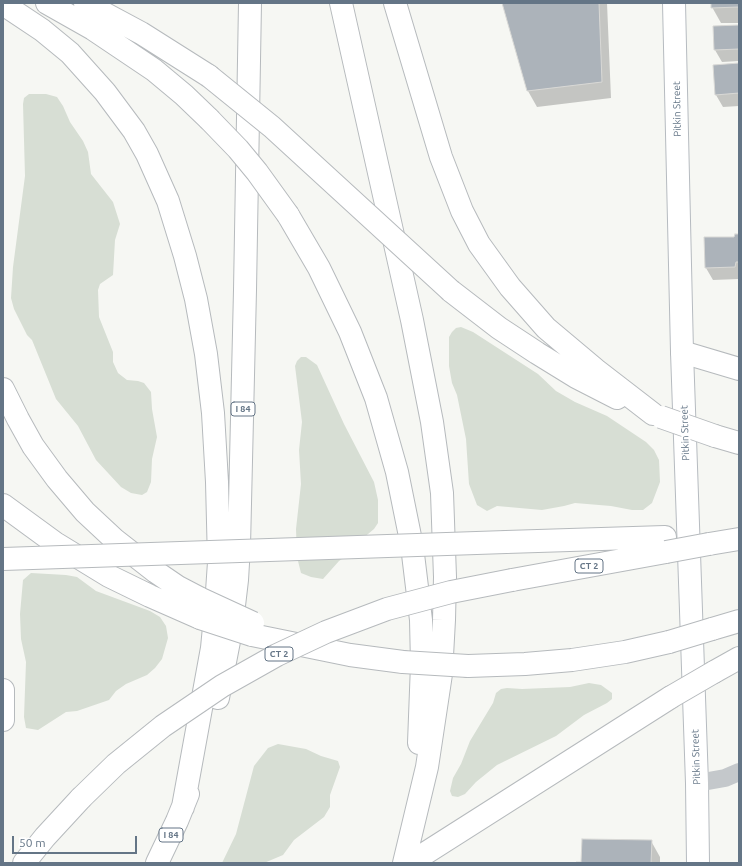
<!DOCTYPE html>
<style>
body{margin:0}
#map{position:relative;width:742px;height:866px;overflow:hidden;background:#f6f7f3;font-family:Ubuntu,sans-serif}
canvas{display:block}
.frame{position:absolute;inset:0;border:4px solid #647586;pointer-events:none}
.scale{position:absolute;left:12px;top:836px;width:125px;height:18px;box-sizing:border-box;border:2px solid #647586;border-top:0;padding-left:5px;font-size:12px;line-height:14px;white-space:nowrap;color:#647586;-webkit-text-stroke:3px #fff;paint-order:stroke}
</style>
<div id="map">
<canvas width="742" height="866"></canvas>
<div class="frame"></div>
<div class="scale">50 m</div>
</div>
<script>
const ctx = document.querySelector('canvas').getContext('2d');
ctx.lineJoin = 'round';
function fillPath(path, color) {
  ctx.fillStyle = color;
  ctx.fill(path, 'evenodd');
}
function poly(rows) {
  const path = new Path2D();
  for (const r of rows) {
    path.moveTo(r[0], r[1]);
    for (let i = 2; i < r.length; i += 2) path.lineTo(r[i], r[i + 1]);
  }
  return path;
}
function strokePath(path, color, width, dash) {
  ctx.strokeStyle = color;
  ctx.lineWidth = width;
  ctx.lineCap = dash ? 'butt' : 'round';
  ctx.setLineDash(dash || []);
  ctx.stroke(path);
}
function write(font, color, halo, rows, align = 'center') {
  ctx.font = font + ' Ubuntu,sans-serif';
  ctx.lineWidth = 4;
  ctx.setLineDash([]);
  ctx.textBaseline = 'middle';
  ctx.strokeStyle = halo;
  ctx.fillStyle = color;
  for (const [text, x, y, turn = 0] of rows) {
    ctx.save();
    ctx.translate(x, y);
    ctx.rotate((+turn || 0) * Math.PI / 180);
    ctx.textAlign = isNaN(turn) ? turn : align;
    if (halo) ctx.strokeText(text, 0, 0);
    ctx.fillText(text, 0, 0);
    ctx.restore();
  }
}
fillPath(poly([
 [29,94,46,94,57,97,63,106,70,122,83,141,88,152,91,174,113,202,120,224,115,240,113,275,100,284,98,290,99,317,113,352,113,362,118,373,127,380,138,381,144,383,151,392,152,409,157,437,152,459,151,482,147,492,142,495,131,493,121,487,96,460,78,426,56,399,32,340,27,335,14,309,11,298,13,267,25,176,23,104,24,98],
 [461,327,473,332,538,374,556,391,575,402,607,416,646,442,654,450,659,460,660,482,652,503,643,510,632,510,611,506,575,503,564,506,542,510,497,506,487,511,477,505,469,484,466,439,457,395,452,383,449,366,449,337,452,332,456,328],
 [301,357,306,357,317,365,344,424,374,482,378,500,378,523,374,529,356,544,349,554,339,561,323,579,311,577,301,573,297,557,296,529,301,484,299,450,302,422,295,366,297,361],
 [31,573,66,575,77,577,96,591,150,611,160,617,166,626,168,638,162,659,155,668,147,675,126,684,116,691,109,700,77,711,66,712,38,730,26,728,24,717,26,662,21,639,20,614,23,580],
 [589,683,601,685,612,693,612,699,607,703,584,715,556,736,497,765,476,782,465,794,458,797,452,796,450,791,453,778,461,764,470,741,493,703,496,693,501,689,507,688,522,689,570,687],
 [278,744,306,749,321,756,338,761,340,767,330,795,330,807,324,817,294,840,283,855,264,863,222,863,236,834,254,766,268,748]
]), '#d7ded4');
fillPath(poly([
 [503,3,607,3,611,98,537,107,528,91],
 [712,3,739,3,739,23,721,23,712,7],
 [739,26,739,61,722,62,715,50,714,27],
 [739,64,739,106,723,107,716,95,714,66],
 [739,235,739,279,713,280,706,268,735,238],
 [651,841,660,857,660,863,577,863,582,863]
]), '#0003');
const building = poly([
 [502,3,599,3,602,82,527,91,502,3],
 [711,3,739,3,739,7,711,8,711,3],
 [739,25,739,49,714,50,713,26,739,25],
 [739,63,739,93,715,95,713,65,739,63],
 [735,234,739,234,739,262,736,262,735,267,705,268,704,237,734,237,735,234],
 [582,839,652,840,651,863,576,863,576,862,581,862,582,839]
]);
fillPath(building, '#acb3ba');
strokePath(building, '#d8d8d5', 1);
const secondary = poly([
 [674,3,682,352,697,783,698,863]
]);
const highway = poly([
 [47,3,93,29,154,70,184,95,209,119],
 [85,3,141,33,209,76],
 [341,3,412,320,432,422,442,493,445,577,444,620,441,674,427,767,404,863],
 [395,3,441,157,462,211,479,244,510,287,546,328,596,370,653,414],
 [3,4,42,30,70,53,105,92,134,131,147,154,168,201,185,256,196,299,206,354,213,413,217,482,219,562,216,606,212,648,183,807],
 [288,215,319,268,350,332,376,398,397,472,412,546,421,620,422,664,419,743],
 [451,291,499,328,537,353,576,377,617,398],
 [682,352,739,369],
 [3,389,18,419,33,446,57,479,85,512,115,540,156,572,178,587,201,599],
 [715,436,739,443],
 [3,505,55,543,109,576,150,596,200,618],
 [506,542,665,537],
 [709,544,739,539],
 [512,580,666,552],
 [712,629,739,621],
 [252,635,350,655,403,662],
 [468,666,525,664,572,660,625,652,669,642],
 [714,672,739,658],
 [3,690,3,720],
 [218,698,231,631,237,580,239,546,245,290,250,3],
 [24,863,45,837,81,798],
 [157,863,177,821,188,794],
 [410,863,671,697]
]);
strokePath(secondary, '#b6bbc0', 24);
strokePath(highway, '#b6babd', 24);
strokePath(poly([
 [697,783,725,778,739,772]
]), '#c4c8cb', 18);
strokePath(secondary, '#fff', 22);
strokePath(highway, '#fff', 22);
const highwayBridge = poly([
 [209,76,272,127,451,291],
 [209,119,238,149,257,172,288,215],
 [661,417,715,436],
 [666,552,709,544],
 [3,559,506,542],
 [201,599,253,623],
 [200,618,252,635],
 [669,642,712,629],
 [403,662,468,666],
 [671,697,714,672],
 [81,798,116,764,163,726,222,686,277,655,326,632,387,609,451,592,512,580]
]);
strokePath(highwayBridge, '#b6babd', 24, []);
strokePath(highwayBridge, '#fff', 22);
for (const [x, y, w] of [
 [243,409,24],
 [589,566,28],
 [279,654,28],
 [171,835,24]
]) {
  const box = new Path2D();
  box.roundRect(x - w / 2, y - 7, w, 14, 3);
  ctx.fillStyle = '#fff';
  ctx.fill(box);
  strokePath(box, '#647586', 1);
}
write('bold 9px', '#647586', null, [
 ["I 84",243,409],
 ["CT 2",589,566],
 ["CT 2",279,654],
 ["I 84",171,835]
]);
write('10px', '#647586', '#fff', [
 ["Pitkin Street",677,109,-91],
 ["Pitkin Street",685,433,-92],
 ["Pitkin Street",696,757,-92]
]);
</script>
